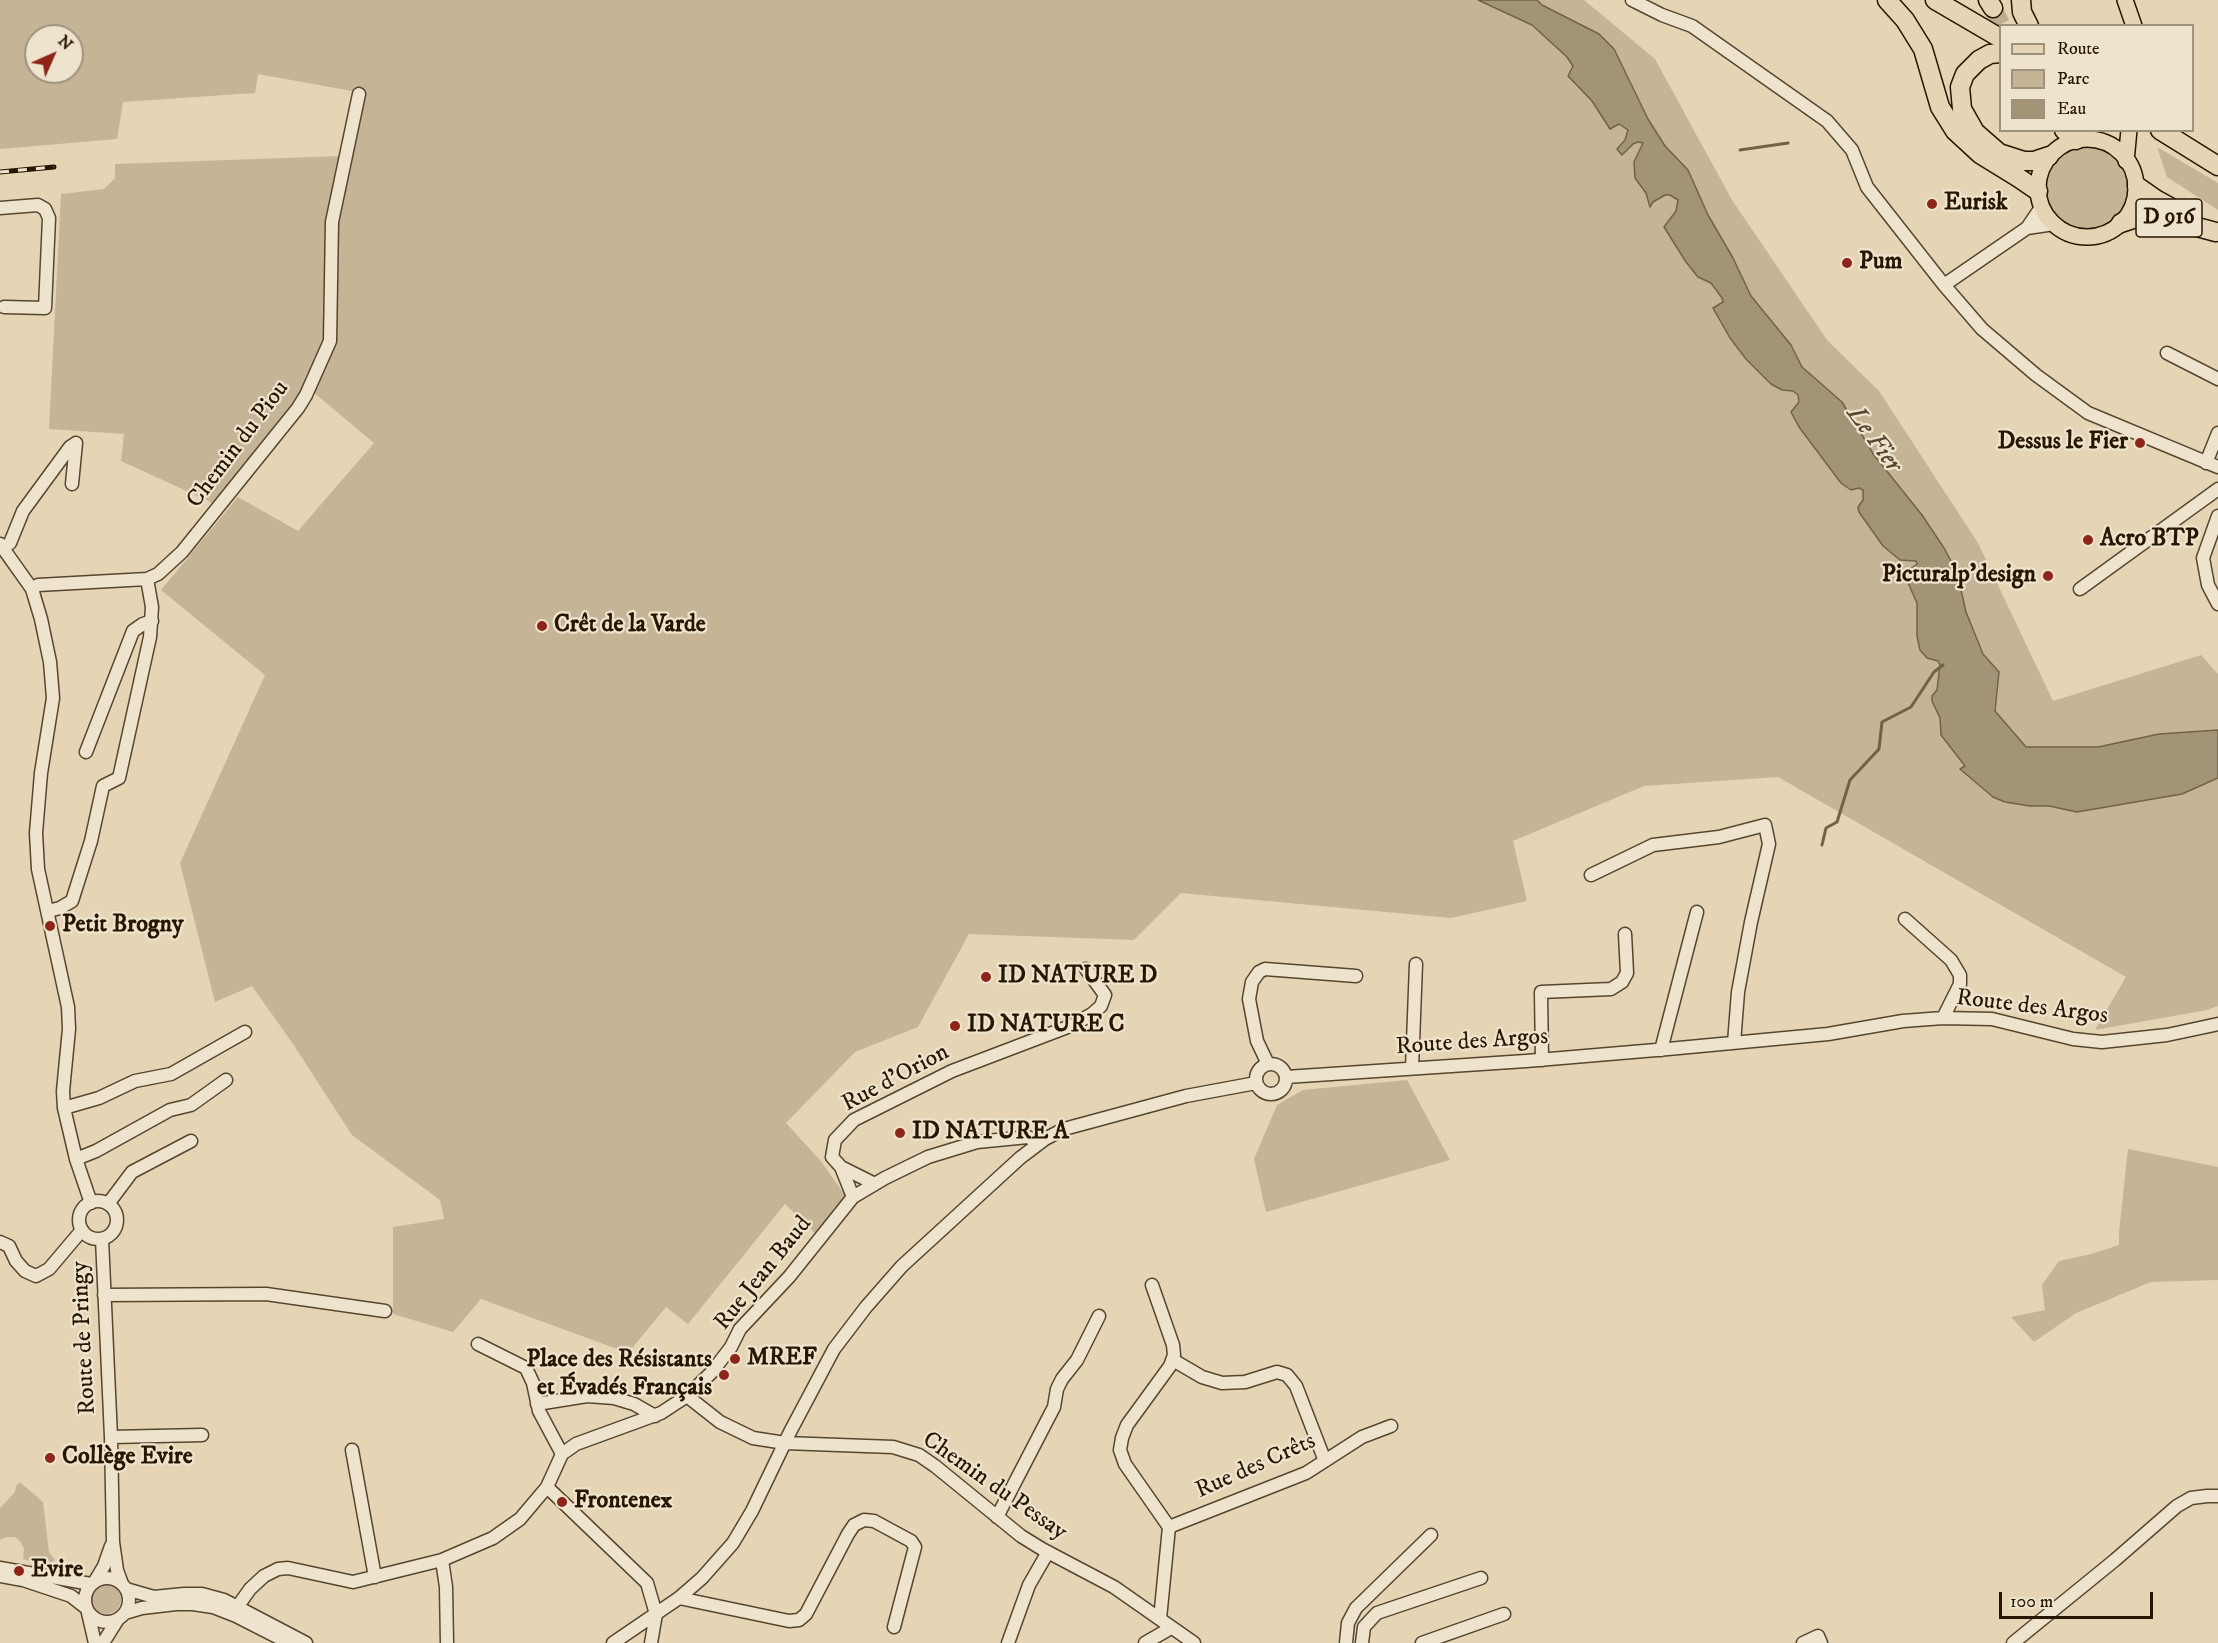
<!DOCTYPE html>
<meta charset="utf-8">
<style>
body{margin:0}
#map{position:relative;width:2218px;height:1643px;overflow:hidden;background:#e5d5b4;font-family:"IM FELL DW Pica",serif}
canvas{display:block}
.legend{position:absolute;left:1999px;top:24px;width:195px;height:108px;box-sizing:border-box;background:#eee4ce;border:2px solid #9e927c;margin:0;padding:8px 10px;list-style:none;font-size:18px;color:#261602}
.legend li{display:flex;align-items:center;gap:12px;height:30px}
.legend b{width:30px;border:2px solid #9e927c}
.north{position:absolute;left:24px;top:24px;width:60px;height:60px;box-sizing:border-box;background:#eee4ce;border:2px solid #9e927c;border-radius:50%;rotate:45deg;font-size:16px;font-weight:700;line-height:24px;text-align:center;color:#261602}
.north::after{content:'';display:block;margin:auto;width:21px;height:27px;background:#8f2418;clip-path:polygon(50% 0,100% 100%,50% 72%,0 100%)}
.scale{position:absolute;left:1999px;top:1592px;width:154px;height:27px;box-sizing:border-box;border:3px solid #261602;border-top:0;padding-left:8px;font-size:18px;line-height:21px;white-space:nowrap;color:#261602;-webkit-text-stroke:4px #eee4ce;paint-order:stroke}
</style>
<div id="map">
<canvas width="2218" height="1643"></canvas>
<ul class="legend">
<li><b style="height:8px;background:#e5d5b4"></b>Route</li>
<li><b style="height:16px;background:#c5b596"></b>Parc</li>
<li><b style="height:16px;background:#a49477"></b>Eau</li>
</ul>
<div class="north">N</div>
<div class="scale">100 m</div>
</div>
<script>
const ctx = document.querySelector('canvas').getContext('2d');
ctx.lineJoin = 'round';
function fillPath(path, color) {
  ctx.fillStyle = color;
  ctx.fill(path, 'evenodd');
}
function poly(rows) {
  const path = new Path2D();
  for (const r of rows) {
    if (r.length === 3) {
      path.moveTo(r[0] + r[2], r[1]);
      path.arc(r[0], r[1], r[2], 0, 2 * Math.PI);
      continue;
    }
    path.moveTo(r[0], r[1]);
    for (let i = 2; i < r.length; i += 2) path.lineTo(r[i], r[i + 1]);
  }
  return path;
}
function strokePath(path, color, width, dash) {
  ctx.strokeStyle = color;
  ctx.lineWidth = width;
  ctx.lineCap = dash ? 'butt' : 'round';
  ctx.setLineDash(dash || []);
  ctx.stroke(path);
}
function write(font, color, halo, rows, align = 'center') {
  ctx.font = font + ' "IM FELL DW Pica",serif';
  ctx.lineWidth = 4.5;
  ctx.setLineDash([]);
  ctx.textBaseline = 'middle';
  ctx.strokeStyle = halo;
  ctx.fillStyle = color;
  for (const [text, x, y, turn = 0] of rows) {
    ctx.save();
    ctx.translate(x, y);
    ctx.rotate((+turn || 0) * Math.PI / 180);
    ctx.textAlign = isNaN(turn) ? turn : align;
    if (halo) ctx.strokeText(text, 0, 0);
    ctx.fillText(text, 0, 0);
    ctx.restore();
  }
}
fillPath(poly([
 [0,0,1584,0,1655,59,1732,200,1827,340,1879,391,1978,543,2053,701,2201,655,2218,674,2218,1006,2207,1010,2095,1030,2126,977,1778,777,1644,786,1513,841,1527,901,1451,918,1181,893,1134,940,969,934,918,1027,855,1052,786,1123,820,1160,847,1198,816,1234,785,1204,688,1324,666,1307,628,1353,481,1299,453,1332,393,1314,393,1227,444,1219,440,1200,352,1135,293,1044,252,986,215,1002,180,863,265,675,161,590,238,497,298,531,374,443,312,391,215,504,121,461,124,434,49,429,61,194,104,189,115,178,115,164,341,156,357,92,258,74,255,93,123,102,117,139,0,149],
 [36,36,72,36,72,72,36,72],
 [2087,187,43],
 [2157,147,2218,183,2218,210,2167,177],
 [1407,1080,1450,1160,1266,1212,1254,1159,1277,1105,1303,1090],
 [2128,1149,2218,1167,2218,1280,2151,1282,2076,1313,2034,1342,2011,1317,2045,1310,2042,1285,2059,1261,2091,1254,2119,1245,2119,1232],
 [20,1482,43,1502,49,1552,55,1560,50,1564,45,1566,23,1559,24,1549,21,1542,15,1537,7,1537,0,1540,0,1508,15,1492,16,1486],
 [106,1599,15]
]), '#c5b596');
const water = poly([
 [1478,0,1537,0,1542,5,1599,34,1614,49,1648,119,1665,146,1688,170,1708,215,1733,258,1751,296,1791,345,1802,367,1842,402,1874,455,1922,515,1944,548,1957,572,1966,612,1983,654,1999,672,1995,711,2026,747,2098,747,2159,734,2218,730,2218,778,2182,794,2077,812,2049,806,2030,806,2005,802,1993,797,1960,769,1965,766,1941,735,1940,718,1932,701,1932,696,1937,690,1940,665,1938,661,1927,658,1920,650,1917,636,1917,603,1905,576,1906,572,1917,564,1916,561,1900,560,1883,546,1859,512,1858,507,1863,500,1863,490,1859,488,1851,490,1841,483,1799,427,1791,412,1799,402,1798,395,1793,391,1782,390,1771,384,1746,359,1730,338,1713,308,1723,302,1722,298,1711,283,1698,277,1686,262,1664,227,1676,211,1678,200,1670,195,1665,195,1653,202,1650,207,1646,193,1635,178,1634,162,1643,143,1638,142,1633,144,1622,155,1617,149,1625,140,1628,130,1619,124,1610,129,1592,101,1568,76,1573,66,1567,57,1532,25,1478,0]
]);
fillPath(water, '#a49477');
strokePath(water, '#726248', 1.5);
strokePath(poly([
 [1740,150,1788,143],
 [1822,845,1826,828,1837,822,1850,780,1879,749,1882,722,1911,707,1934,672,1943,665]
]), '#726248', 3);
strokePath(poly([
 [1993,8,2002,26]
]), '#bfaf90', 18, [18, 9]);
const minor = poly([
 [1632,0,1662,15,1692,26,1827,121,1852,150,1867,187,1944,285,1982,329,2036,375,2088,413,2218,467],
 [0,208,38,205,45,209,49,218,45,308,4,307],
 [2027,228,2054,224],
 [1944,285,2027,228,2042,206],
 [2167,353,2218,379],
 [2206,463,2218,433],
 [2218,516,2203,558,2208,585,2218,604],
 [0,544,32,589,41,619,50,662,53,698,41,773,36,833,38,869,68,1007,69,1029,63,1091,64,1108,76,1159,91,1203],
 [3,548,10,543,23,511,70,447,76,443,72,484],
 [32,589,38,585,147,579,158,574,182,552,298,408,306,395,330,341,332,222,359,94],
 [2080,589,2218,489],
 [86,752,133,631,143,624,152,621],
 [1591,875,1653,845,1719,837,1765,825,1769,844,1751,922,1738,992,1734,1043],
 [48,911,60,908,72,901,91,841,103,786,119,778,150,637,152,607,147,579],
 [1905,919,1951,960,1960,975,1960,984,1943,1018],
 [1661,1050,1697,912],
 [1542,1060,1541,992,1611,989,1622,982,1627,973,1625,934],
 [1271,1079,15],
 [1268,1064,1257,1041,1249,999,1252,982,1259,972,1265,969,1356,976],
 [1412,1068,1416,964],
 [1286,1077,1526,1061,1668,1049,1828,1034,1903,1021,1943,1018,1992,1019,2073,1039,2102,1042,2167,1035,2218,1024],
 [64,1108,99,1098,135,1081,171,1074,245,1032],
 [76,1159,96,1151,170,1110,191,1105,226,1080],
 [841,1167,853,1197],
 [875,1184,841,1167,832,1157,835,1140,854,1120,952,1071,1073,1025,1092,1014,1101,1006,1105,995,1086,969],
 [98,1220,19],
 [108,1204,132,1172,191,1141],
 [102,1239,111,1437,113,1542,117,1570,122,1584],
 [0,1242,9,1246,16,1261,25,1271,36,1276,49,1269,82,1230],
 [1152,1285,1173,1345,1174,1355,1170,1366,1127,1425,1122,1438,1120,1450,1125,1464,1169,1527,1160,1619],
 [104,1295,266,1294,385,1311],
 [478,1344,526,1368,533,1383,539,1411,562,1454],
 [1173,1360,1202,1377,1222,1383,1245,1382,1277,1372,1287,1375,1296,1386,1325,1461],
 [687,1396,720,1422,753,1438,785,1443,893,1447,919,1455,935,1466,1021,1536,1042,1549,1114,1587,1194,1643],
 [537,1404,587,1396,614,1398,634,1404,655,1416],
 [111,1437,202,1435],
 [352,1450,375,1577],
 [547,1487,647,1583,656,1614,651,1643],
 [997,1517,1054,1407,1057,1389,1062,1379,1077,1360,1099,1316],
 [1169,1527,1306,1473,1362,1437,1391,1426],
 [442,1560,446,1587,447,1643],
 [0,1568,91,1584],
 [0,1576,23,1580,71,1596,85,1607],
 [107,1600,22],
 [95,1581,104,1566,111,1546],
 [126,1589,154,1597,184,1594,202,1594,224,1600,306,1643],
 [679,1598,789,1621,799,1620,806,1614,848,1534,854,1525,864,1520,874,1521,911,1541,915,1547,894,1627],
 [88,1613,95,1643],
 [125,1613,142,1608,176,1604,193,1604,213,1607,236,1616,289,1643],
 [236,1616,238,1606,250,1589,264,1576,278,1569,288,1568,353,1582,442,1560,493,1538,520,1519,547,1487,562,1454,576,1444,661,1413,687,1396,712,1372,731,1347,740,1329,789,1277,853,1197,885,1178,928,1157,977,1142,1028,1137,1039,1143],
 [103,1643,118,1619],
 [613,1643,679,1598,702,1578,733,1543,752,1511,790,1432,834,1349,866,1307,902,1266,1020,1158,1045,1139,1064,1129,1186,1096,1256,1083],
 [1008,1643,1029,1585,1048,1552],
 [1145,1643,1171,1628],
 [1346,1643,1348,1623,1356,1608,1431,1535],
 [1362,1643,1364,1627,1377,1613,1481,1578],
 [1422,1643,1504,1614],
 [1803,1643,1818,1636,1821,1643],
 [2013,1643,2115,1560,2177,1506,2191,1498,2207,1496,2218,1496]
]);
const major = poly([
 [2125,0,2134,26],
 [2087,188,49],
 [2126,161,2129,130]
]);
const highway = poly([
 [1887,0,1905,20,1923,49,1940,107,1955,131,1980,154,2019,178,2038,191],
 [1935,0,2000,38],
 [1988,0,1993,8],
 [2021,0,2022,12,2029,26],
 [2000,53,1990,54,1979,60,1965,74,1960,87,1962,109,1975,132,1999,153,2024,161,2034,161,2049,156],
 [2064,130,2076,140],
 [2160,130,2218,166],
 [2137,186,2157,200,2186,216],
 [2121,223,2142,216,2156,216,2216,232]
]);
strokePath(minor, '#56462e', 15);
strokePath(major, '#261602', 18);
strokePath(highway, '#261602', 21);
strokePath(minor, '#eee4ce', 12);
strokePath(major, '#e5d5b4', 15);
strokePath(highway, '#e5d5b4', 18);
const rail = poly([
 [0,172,54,167]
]);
strokePath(rail, '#261602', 5);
strokePath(rail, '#eee4ce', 3, [9]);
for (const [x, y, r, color] of [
 [1932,204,6,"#8f2418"],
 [1847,263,6,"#8f2418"],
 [2140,443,6,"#8f2418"],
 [2088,540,6,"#8f2418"],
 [2048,576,6,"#8f2418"],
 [542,626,6,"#8f2418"],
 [50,926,6,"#8f2418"],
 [986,977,6,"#8f2418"],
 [955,1026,6,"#8f2418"],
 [900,1133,6,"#8f2418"],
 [735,1359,6,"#8f2418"],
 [724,1375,6,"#8f2418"],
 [50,1458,6,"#8f2418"],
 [562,1502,6,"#8f2418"],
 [19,1571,6,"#8f2418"]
]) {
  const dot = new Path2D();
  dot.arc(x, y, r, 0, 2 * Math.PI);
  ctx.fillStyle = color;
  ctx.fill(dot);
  strokePath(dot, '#eee4ce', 2);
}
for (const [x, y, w] of [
 [2169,218,66]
]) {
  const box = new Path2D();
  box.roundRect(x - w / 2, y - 19, w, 38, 4.5);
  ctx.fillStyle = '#eee4ce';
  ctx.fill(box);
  strokePath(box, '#261602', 1.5);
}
write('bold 22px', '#261602', null, [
 ["D 916",2169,218]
]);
write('bold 24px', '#261602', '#eee4ce', [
 ["Eurisk",1944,204],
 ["Pum",1859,263],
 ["Dessus le Fier",2128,443,"right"],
 ["Acro BTP",2100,540],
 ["Picturalp'design",2036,576,"right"],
 ["Crêt de la Varde",554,626],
 ["Petit Brogny",62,926],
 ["ID NATURE D",998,977],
 ["ID NATURE C",967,1026],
 ["ID NATURE A",912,1133],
 ["MREF",747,1359],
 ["Place des Résistants",712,1361,"right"],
 ["et Évadés Français",712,1389,"right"],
 ["Collège Evire",62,1458],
 ["Frontenex",574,1502],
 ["Evire",31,1571]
], 'left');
write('24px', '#261602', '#eee4ce', [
 ["Chemin du Piou",239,445,-53],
 ["Route des Argos",2032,1008,7],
 ["Route des Argos",1472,1043,-4],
 ["Rue d’Orion",896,1079,-28],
 ["Rue Jean Baud",764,1274,-51],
 ["Route de Pringy",85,1338,-93],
 ["Rue des Crêts",1256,1467,-24],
 ["Chemin du Pessay",994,1487,35]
]);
write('italic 26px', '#584831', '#eee4ce', [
 ["Le Fier",1873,440,54]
]);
</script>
